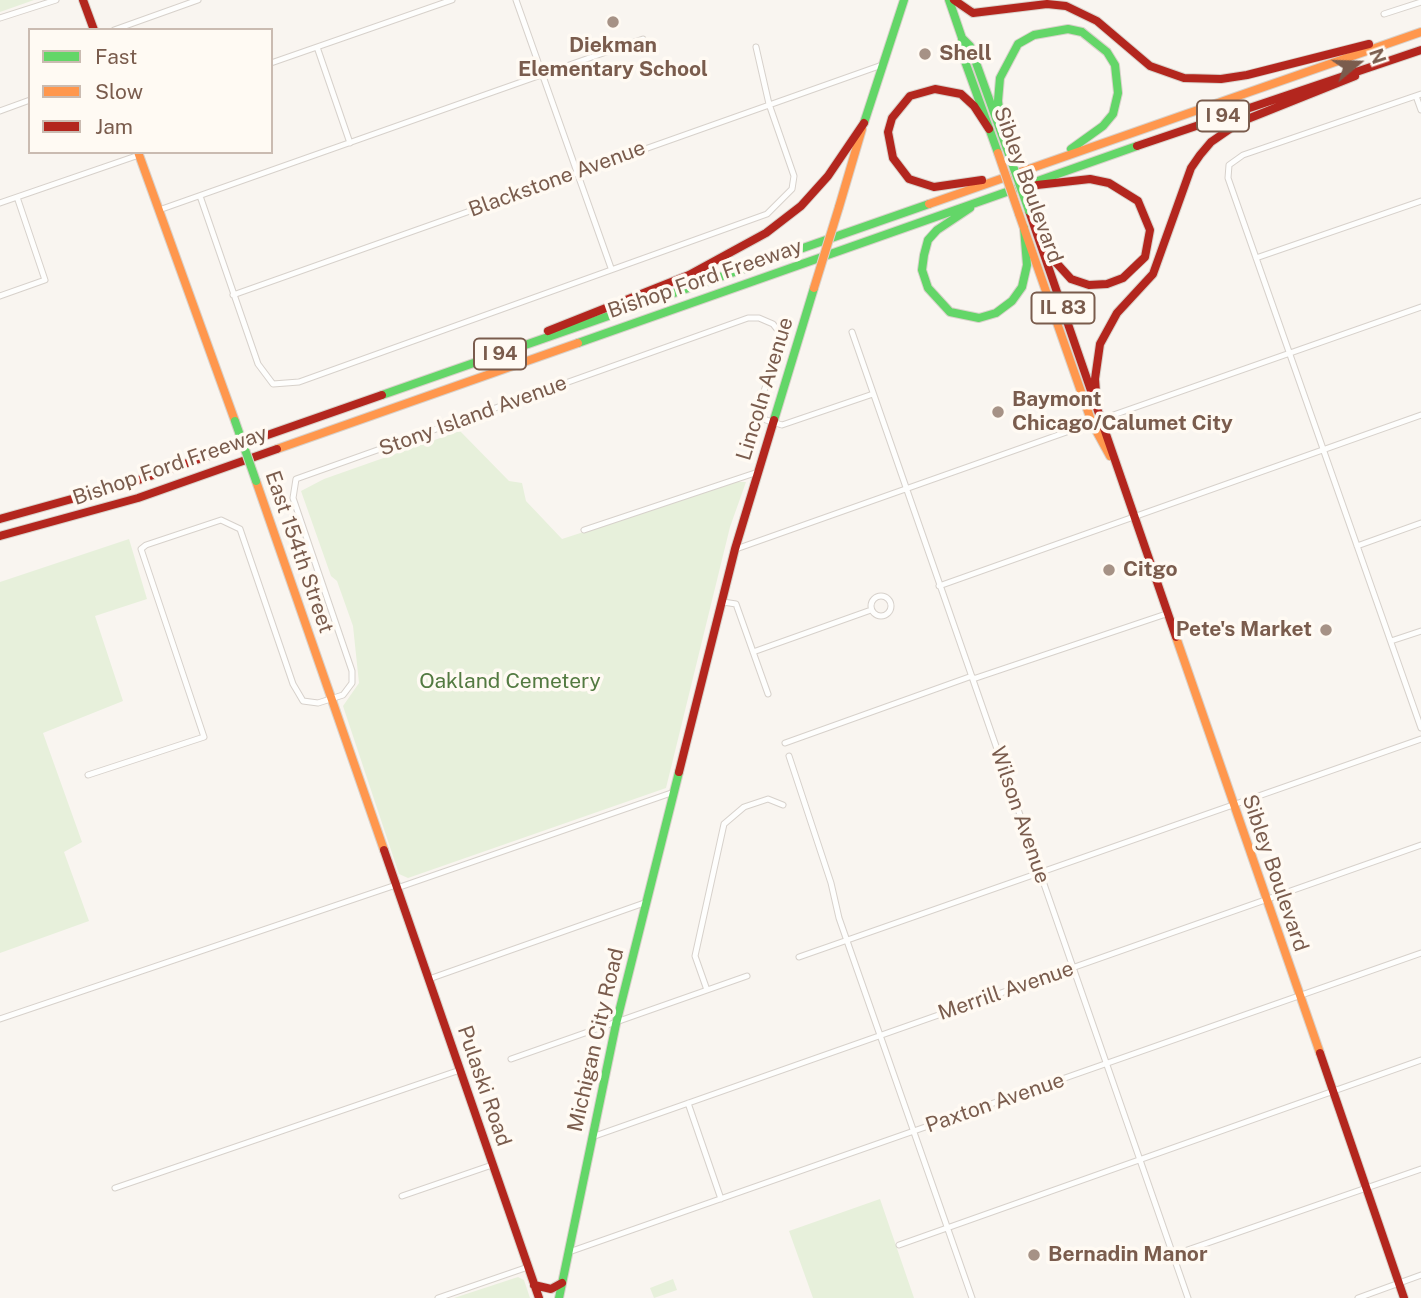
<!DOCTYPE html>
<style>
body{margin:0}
#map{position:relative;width:1421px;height:1298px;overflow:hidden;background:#f9f5f0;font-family:"Public Sans",sans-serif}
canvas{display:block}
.legend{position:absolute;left:28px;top:28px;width:245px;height:126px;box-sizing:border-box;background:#fffaf3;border:2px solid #cabbb1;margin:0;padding:9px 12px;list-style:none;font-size:21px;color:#7a5c4d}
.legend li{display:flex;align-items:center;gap:14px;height:35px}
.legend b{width:35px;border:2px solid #cabbb1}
.north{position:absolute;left:1323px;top:28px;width:70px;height:70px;-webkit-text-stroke:5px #fffaf3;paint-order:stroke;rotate:71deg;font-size:19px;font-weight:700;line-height:28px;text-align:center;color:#7a5c4d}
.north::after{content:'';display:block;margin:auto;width:24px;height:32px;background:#7a5c4d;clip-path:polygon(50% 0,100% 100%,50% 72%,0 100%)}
</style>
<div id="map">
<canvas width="1421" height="1298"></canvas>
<ul class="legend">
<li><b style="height:9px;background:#63d668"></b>Fast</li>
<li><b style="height:9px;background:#ff974d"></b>Slow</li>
<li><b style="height:9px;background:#b3261e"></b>Jam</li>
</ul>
<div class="north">N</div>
</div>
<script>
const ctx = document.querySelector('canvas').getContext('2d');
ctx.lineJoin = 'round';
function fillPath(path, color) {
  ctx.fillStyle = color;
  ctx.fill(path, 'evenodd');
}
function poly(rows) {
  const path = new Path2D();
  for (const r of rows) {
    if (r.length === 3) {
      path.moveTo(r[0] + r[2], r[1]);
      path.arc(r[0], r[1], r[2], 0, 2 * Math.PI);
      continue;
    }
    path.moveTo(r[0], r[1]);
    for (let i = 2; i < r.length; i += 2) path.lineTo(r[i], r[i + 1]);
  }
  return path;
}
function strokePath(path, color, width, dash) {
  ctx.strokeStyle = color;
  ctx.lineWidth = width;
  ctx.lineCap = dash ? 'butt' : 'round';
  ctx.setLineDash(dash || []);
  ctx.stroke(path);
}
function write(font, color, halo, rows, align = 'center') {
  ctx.font = font + ' "Public Sans",sans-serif';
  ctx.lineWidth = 7;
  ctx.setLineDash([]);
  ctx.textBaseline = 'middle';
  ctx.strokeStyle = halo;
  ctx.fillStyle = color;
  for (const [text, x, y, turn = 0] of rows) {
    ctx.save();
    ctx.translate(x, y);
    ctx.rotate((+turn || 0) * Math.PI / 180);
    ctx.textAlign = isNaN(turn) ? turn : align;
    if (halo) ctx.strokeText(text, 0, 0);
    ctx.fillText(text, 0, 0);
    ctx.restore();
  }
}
fillPath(poly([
 [0,0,34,0,0,12],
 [460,431,509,481,522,483,526,501,562,539,737,482,746,482,730,527,666,788,408,878,399,874,343,706,359,683,353,626,337,581,331,576,301,491,324,479],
 [129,539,147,599,95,616,123,701,43,733,82,842,64,852,89,921,0,953,0,582],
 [880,1199,914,1298,813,1298,789,1231],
 [518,1277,524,1280,530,1298,454,1298],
 [673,1279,677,1290,654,1298,650,1288]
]), '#e7f0db');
const street = poly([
 [516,0,611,268],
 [1384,14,1421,2],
 [0,18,56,0],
 [114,30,198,0],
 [317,47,350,143],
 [271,63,452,0],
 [1421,94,1243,155,1229,165,1228,178,1421,728],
 [1416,96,1421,110],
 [0,111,30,100],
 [200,196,258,364,273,384,299,382,767,214,792,189,794,176,769,104,756,47],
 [0,203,139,155],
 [159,210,643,39],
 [1256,258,1421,201],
 [233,295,882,65],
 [0,296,45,280,17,197],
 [852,332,1188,1298],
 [1102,419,1421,307],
 [584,530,758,472],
 [1357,546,1421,523],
 [736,549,1092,423],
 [939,586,1421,415],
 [881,606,10],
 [723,602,736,604,768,694],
 [1391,641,1421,631],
 [753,652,871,610],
 [973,679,1166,614],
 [785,743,972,676],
 [789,756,831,883,839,918,972,1298],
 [88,775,204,737,141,549,146,545,221,520,240,529,293,684,303,701,318,703,343,695,352,683,352,671,293,498,296,479,748,318,759,318,773,324,780,333,779,346,760,403,761,415,766,420,782,425,873,394],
 [397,888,674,792],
 [799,957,1421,739],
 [429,979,647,902],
 [707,990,695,956,724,824,744,807,768,799,783,805],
 [0,1019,396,885],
 [511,1059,747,976],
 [688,1103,721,1199],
 [592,1137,1421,845],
 [115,1188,460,1070],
 [402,1196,492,1165],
 [899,1245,1421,1060],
 [569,1252,1421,953],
 [1173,1255,1421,1169],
 [438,1298,528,1267],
 [1358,1298,1421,1275]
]);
const fast = poly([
 [949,0,962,38,970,46,1007,149],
 [962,38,962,53,998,153],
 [864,123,904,0],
 [1002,133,998,101,1000,78,1018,44,1034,35,1068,29,1082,32,1107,52,1115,65,1118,93,1113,114,1103,126,1071,149],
 [970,208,937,230,928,240,924,255,922,270,928,288,950,312,979,318,996,313,1012,301,1022,287,1027,265,1024,228],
 [578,343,1137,146],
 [382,395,929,204],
 [774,420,814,288],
 [559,1298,616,1024,679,772]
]);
const slow = poly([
 [138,152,235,421],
 [929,204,1421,32],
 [839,207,862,129],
 [1019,214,1092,423,1110,456],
 [277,449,578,343],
 [256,481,384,850],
 [1176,637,1320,1053]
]);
const jam = poly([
 [83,0,94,30],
 [954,0,973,13,1047,4,1066,6,1097,21,1150,66,1184,78,1221,79,1247,75,1369,44],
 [1137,146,1421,50],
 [982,180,934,187,909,179,893,158,888,132,892,118,910,96,935,89,961,94,974,106,989,129],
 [1037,185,1090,179,1109,183,1138,201,1150,230,1145,257,1123,278,1107,284,1089,285,1071,279,1042,247],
 [1029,211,1176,637],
 [548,331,689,275,766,233,801,206,828,176,864,123],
 [1097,405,1095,379,1100,344,1117,313,1153,274,1191,168,1200,155,1211,142,1240,122,1355,76],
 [0,519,133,482,382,395],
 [0,536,138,498,277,449],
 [679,772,735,549,774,420],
 [384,850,539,1298],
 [1320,1053,1404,1298],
 [534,1285,551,1289,562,1283]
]);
strokePath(street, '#d7d1cb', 7);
strokePath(fast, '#d9d2cb', 10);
strokePath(slow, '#d9d2cb', 10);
strokePath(jam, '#d9d2cb', 10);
strokePath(street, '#fefefd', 5);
strokePath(fast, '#63d668', 8);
strokePath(slow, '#ff974d', 8);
strokePath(jam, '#b3261e', 8);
const fastBridge = poly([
 [1007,149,1029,211],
 [235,421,256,481]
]);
const slowBridge = poly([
 [998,153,1019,214],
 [814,288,839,207]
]);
strokePath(fastBridge, '#d9d2cb', 10, []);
strokePath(slowBridge, '#d9d2cb', 10, []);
strokePath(fastBridge, '#63d668', 8);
strokePath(slowBridge, '#ff974d', 8);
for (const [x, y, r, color] of [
 [613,22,7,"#a69286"],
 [925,54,7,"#a69286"],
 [998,412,7,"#a69286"],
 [1109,570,7,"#a69286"],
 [1326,630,7,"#a69286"],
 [1034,1255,7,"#a69286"]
]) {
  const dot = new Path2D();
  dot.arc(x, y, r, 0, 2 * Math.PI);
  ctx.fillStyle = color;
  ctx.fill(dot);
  strokePath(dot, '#fffaf3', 2.5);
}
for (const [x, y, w] of [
 [1223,116,52],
 [1063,308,63],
 [500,354,52]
]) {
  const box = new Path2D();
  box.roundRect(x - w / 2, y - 15.5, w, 31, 5);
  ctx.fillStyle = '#fffaf3';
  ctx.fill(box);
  strokePath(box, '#7a5c4d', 2);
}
write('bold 19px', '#7a5c4d', null, [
 ["I 94",1223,116],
 ["IL 83",1063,308],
 ["I 94",500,354]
]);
write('bold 21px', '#7a5c4d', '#fffaf3', [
 ["Diekman",613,46,"center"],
 ["Elementary School",613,70,"center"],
 ["Shell",939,54],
 ["Baymont",1012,400],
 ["Chicago/Calumet City",1012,424],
 ["Citgo",1123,570],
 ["Pete's Market",1312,630,"right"],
 ["Bernadin Manor",1048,1255]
], 'left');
write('21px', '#7a5c4d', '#fffaf3', [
 ["Blackstone Avenue",557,179,-20],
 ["Sibley Boulevard",1028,185,70],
 ["Bishop Ford Freeway",705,279,-19],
 ["Lincoln Avenue",765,389,-73],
 ["Stony Island Avenue",473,416,-20],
 ["Bishop Ford Freeway",170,466,-19],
 ["East 154th Street",299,552,71],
 ["Wilson Avenue",1020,815,71],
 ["Sibley Boulevard",1275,873,71],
 ["Merrill Avenue",1006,991,-19],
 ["Michigan City Road",596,1040,-77],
 ["Pulaski Road",484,1086,71],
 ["Paxton Avenue",995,1103,-19]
]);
write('21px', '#537a41', '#fffaf3', [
 ["Oakland Cemetery",510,682]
]);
</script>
